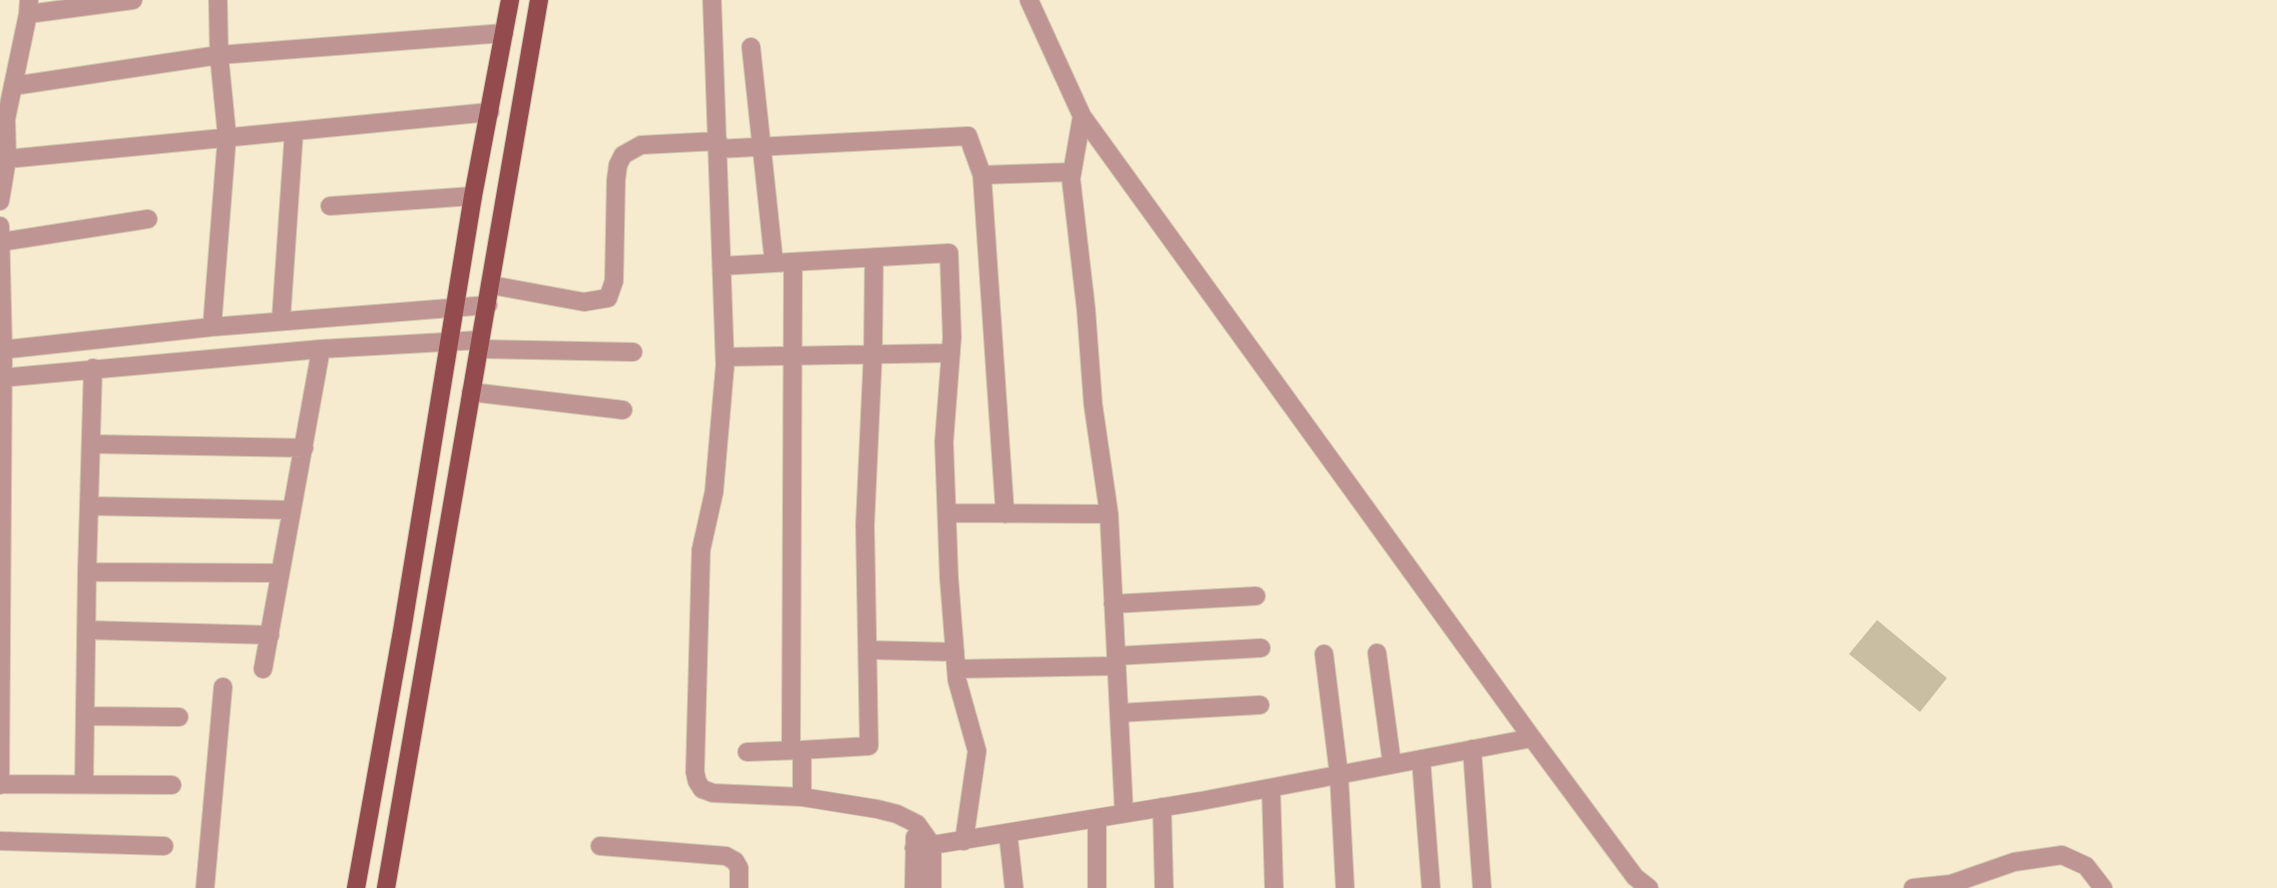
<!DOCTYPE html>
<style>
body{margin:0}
canvas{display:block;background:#f7ebcf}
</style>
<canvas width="2277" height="888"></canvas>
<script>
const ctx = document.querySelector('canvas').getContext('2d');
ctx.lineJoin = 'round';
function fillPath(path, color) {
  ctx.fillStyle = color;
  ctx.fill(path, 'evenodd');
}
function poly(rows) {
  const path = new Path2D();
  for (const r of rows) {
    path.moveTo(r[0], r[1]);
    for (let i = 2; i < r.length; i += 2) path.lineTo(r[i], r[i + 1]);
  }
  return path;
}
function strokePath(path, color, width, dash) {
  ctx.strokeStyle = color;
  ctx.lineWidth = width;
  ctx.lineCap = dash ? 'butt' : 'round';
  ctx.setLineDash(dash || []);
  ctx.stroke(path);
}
fillPath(poly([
 [1877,620,1947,678,1920,712,1849,654]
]), '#c9bea2');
const minor = poly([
 [712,0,725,365,714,492,701,550,695,772,697,781,702,789,713,793,802,797,877,809,897,814,917,824,932,845,932,888],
 [1029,0,1082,116,1532,738,1635,877,1649,888],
 [28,14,133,0],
 [751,47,774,263],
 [13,86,219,55,504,33],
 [1082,116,1071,179,1086,309,1093,404,1109,514,1124,813],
 [718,149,968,136,982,175,1072,172],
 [0,156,7,159,490,112],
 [982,175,1005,514],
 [0,201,7,159,6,119,28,14,29,0],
 [330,206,473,196],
 [0,226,3,350,0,785],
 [0,242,148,219],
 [722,266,949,253,952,337,944,442,949,578,957,680,977,751,964,841],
 [491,285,584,302,608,298,614,281,616,180,618,165,623,155,641,145,718,141],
 [281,320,294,131],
 [212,327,227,136,219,55,218,0],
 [479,349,633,352],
 [0,350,212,327,488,305],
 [725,357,951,353],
 [0,378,321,349,480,340],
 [471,392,623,410],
 [91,444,304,448],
 [90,506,292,510],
 [947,513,1109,514],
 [87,572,279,573],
 [1113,604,1256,596],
 [87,630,270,635],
 [868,650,955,652],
 [1377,653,1392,764],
 [1324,654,1339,775,1345,888],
 [1116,656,1261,648],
 [263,669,321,349],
 [956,669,1116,666],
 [1119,713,1260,705],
 [85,716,179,717],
 [1472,749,1482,888],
 [791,750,793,262],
 [747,752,802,750],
 [1421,759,1431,888],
 [0,784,172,785],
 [84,784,87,572,93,368],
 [1271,788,1274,888],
 [802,797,802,750,869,746,865,525,873,351,874,257],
 [1162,807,1164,888],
 [1097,818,1097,888],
 [1008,833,1014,888],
 [0,841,164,846],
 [600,846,726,856,735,861,739,868,739,888],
 [914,848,1201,801,1532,738],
 [205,888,223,687],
 [914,888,915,837],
 [1913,888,1951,884,2014,862,2062,855,2086,866,2103,888]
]);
const major = poly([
 [356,888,402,631,473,196,510,0],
 [386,888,539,0]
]);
strokePath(minor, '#d3c9b0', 20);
strokePath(major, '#d3c9b0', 20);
strokePath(minor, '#bf9594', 18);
strokePath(major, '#934b4d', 18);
</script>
